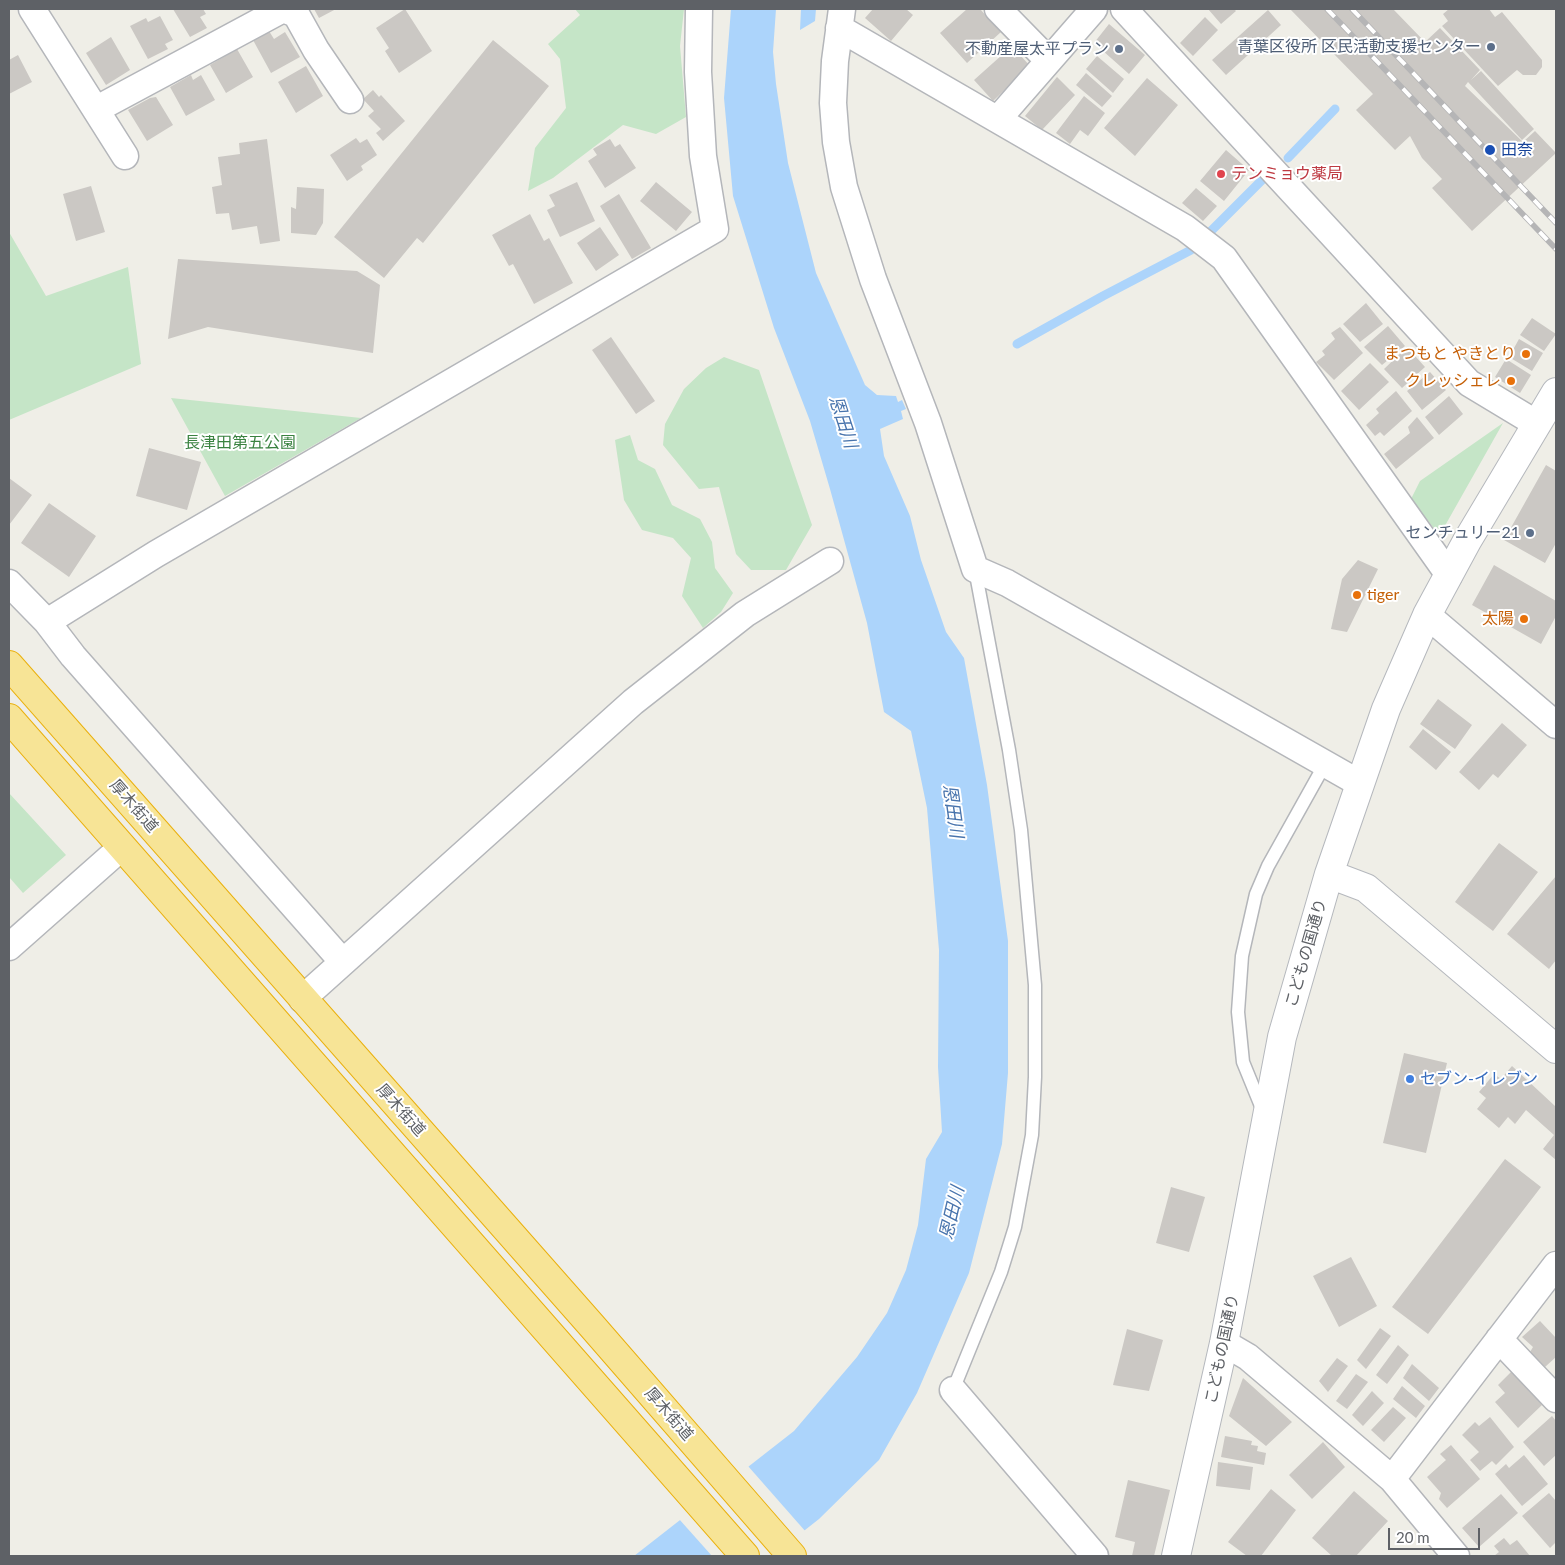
<!DOCTYPE html>
<meta charset="utf-8">
<style>
body{margin:0}
#map{position:relative;width:1565px;height:1565px;overflow:hidden;background:#efeee7;font-family:Lato,sans-serif}
canvas{display:block}
.frame{position:absolute;inset:0;border:10px solid #5e6166;pointer-events:none}
.scale{position:absolute;left:1388px;top:1528px;width:92px;height:22px;box-sizing:border-box;border:2px solid #5e6166;border-top:0;padding-left:6px;font-size:15px;line-height:18px;white-space:nowrap;color:#5e6166;-webkit-text-stroke:4px #fff;paint-order:stroke}
</style>
<div id="map">
<canvas width="1565" height="1565"></canvas>
<div class="frame"></div>
<div class="scale">20 m</div>
</div>
<script>
const ctx = document.querySelector('canvas').getContext('2d');
ctx.lineJoin = 'round';
function fillPath(path, color) {
  ctx.fillStyle = color;
  ctx.fill(path, 'evenodd');
}
function poly(rows) {
  const path = new Path2D();
  for (const r of rows) {
    path.moveTo(r[0], r[1]);
    for (let i = 2; i < r.length; i += 2) path.lineTo(r[i], r[i + 1]);
  }
  return path;
}
function strokePath(path, color, width, dash) {
  ctx.strokeStyle = color;
  ctx.lineWidth = width;
  ctx.lineCap = dash ? 'butt' : 'round';
  ctx.setLineDash(dash || []);
  ctx.stroke(path);
}
function write(font, color, halo, rows, align = 'center') {
  ctx.font = font + ' Lato,"Noto Sans JP",sans-serif';
  ctx.lineWidth = 4;
  ctx.setLineDash([]);
  ctx.textBaseline = 'middle';
  ctx.strokeStyle = halo;
  ctx.fillStyle = color;
  for (const [text, x, y, turn = 0] of rows) {
    ctx.save();
    ctx.translate(x, y);
    ctx.rotate((+turn || 0) * Math.PI / 180);
    ctx.textAlign = isNaN(turn) ? turn : align;
    if (halo) ctx.strokeText(text, 0, 0);
    ctx.fillText(text, 0, 0);
    ctx.restore();
  }
}
fillPath(poly([
 [575,9,684,9,680,46,686,117,656,134,623,125,553,178,528,191,535,148,566,108,560,59,548,44,580,15],
 [9,232,46,296,128,267,141,364,9,420],
 [724,357,759,370,812,525,786,570,751,570,736,554,719,487,699,489,663,445,665,424,684,389,706,368],
 [171,398,361,418,225,496],
 [1503,423,1442,531,1436,531,1411,499,1420,481],
 [630,435,638,460,655,469,672,505,700,519,712,542,715,568,733,593,721,612,703,628,682,596,691,558,673,538,642,530,624,500,615,440],
 [9,793,66,855,23,893,9,877]
]), '#c5e5c7');
fillPath(poly([
 [731,9,776,9,773,52,776,84,788,163,816,273,865,385,877,395,896,396,898,402,902,400,906,409,901,411,903,419,880,429,884,456,910,516,921,560,946,632,964,658,987,785,1008,941,1008,1073,1002,1144,969,1273,917,1393,879,1460,819,1519,772,1556,634,1556,794,1431,857,1357,887,1313,906,1270,918,1225,926,1159,942,1132,938,1067,939,950,927,808,911,731,884,712,867,623,830,489,810,421,774,328,733,196,724,98],
 [801,9,816,9,815,21,800,30]
]), '#acd4fb');
fillPath(poly([
 [748,1466,806,1532,776,1556,712,1556,679,1519]
]), '#efeee7');
strokePath(poly([
 [1288,158,1335,109],
 [1210,232,1263,179],
 [1017,344,1103,296,1191,250]
]), '#acd4fb', 9);
fillPath(poly([
 [173,9,203,9,206,14,200,17,207,28,190,37],
 [314,9,336,9,319,18],
 [405,9,432,51,399,73,385,51,389,48,376,28],
 [873,9,906,9,913,15,891,41,865,18],
 [967,9,980,9,1001,32,967,63,940,33],
 [1208,9,1234,9,1236,11,1221,24],
 [1290,9,1393,9,1425,42,1440,28,1480,70,1471,80,1481,71,1534,129,1522,140,1468,82,1465,86,1523,142,1535,131,1556,153,1472,231,1432,188,1442,179,1422,158,1410,136,1395,150,1356,110,1373,94],
 [1449,9,1489,9,1495,17,1502,12,1542,60,1542,67,1536,75,1523,75,1517,70,1498,86,1442,26,1448,21,1443,14],
 [1268,10,1281,25,1226,75,1212,60],
 [160,16,173,40,165,44,168,49,148,59,130,26,146,18,148,22],
 [1205,17,1218,30,1193,56,1180,43],
 [1109,24,1145,55,1129,74,1094,43],
 [269,31,274,39,285,32,300,57,271,73,253,40],
 [111,37,130,70,106,85,86,53],
 [493,40,549,86,423,243,417,238,384,278,334,237],
 [1012,46,1030,66,993,101,974,80],
 [237,49,253,77,226,93,210,65],
 [18,55,32,82,9,94,9,60],
 [1097,56,1124,79,1113,93,1086,69],
 [306,66,323,96,296,113,278,82],
 [1086,73,1112,96,1102,107,1076,85],
 [191,75,193,80,201,75,215,100,186,116,170,87],
 [1057,77,1075,95,1042,130,1025,116],
 [1147,78,1178,105,1135,156,1104,128],
 [373,90,379,97,381,95,405,121,383,141,376,133,381,129,368,116,374,111,363,99],
 [1084,96,1105,113,1088,136,1080,130,1070,144,1056,133],
 [156,97,173,125,147,141,128,110,150,98],
 [356,138,360,143,367,139,377,155,361,166,363,170,347,181,330,155],
 [267,139,280,241,260,244,257,226,232,230,229,213,216,214,212,187,222,185,218,157,240,154,239,143],
 [610,139,615,147,620,144,636,168,605,188,588,161,597,155,593,149],
 [1226,150,1249,170,1224,201,1200,181],
 [577,182,595,221,560,237,547,210,555,206,549,195],
 [656,182,692,212,676,231,640,201],
 [91,186,105,232,76,241,63,194],
 [297,187,324,189,323,223,316,235,291,233,291,207,296,209],
 [1196,188,1217,206,1203,221,1182,203],
 [619,194,651,248,632,259,600,206],
 [530,214,544,241,549,238,573,283,534,304,513,264,509,266,492,235],
 [600,227,619,255,596,271,577,243],
 [178,259,357,271,380,285,373,353,208,327,168,339],
 [1366,303,1383,324,1360,342,1343,324],
 [1532,318,1556,334,1544,351,1520,335],
 [1388,326,1405,346,1382,365,1364,347],
 [1340,327,1363,353,1334,380,1316,362,1325,355,1322,351,1335,339,1331,333],
 [611,337,655,401,636,414,592,350],
 [1519,339,1543,353,1532,371,1509,357],
 [1407,347,1425,367,1402,388,1384,369],
 [1506,359,1531,375,1520,393,1495,377],
 [1370,363,1389,382,1359,410,1341,391],
 [1430,372,1446,390,1422,410,1407,391],
 [1396,391,1412,411,1384,436,1380,432,1375,436,1366,425,1379,413,1376,409],
 [1449,396,1463,414,1439,435,1425,417],
 [1417,417,1434,438,1396,469,1384,454,1410,433,1408,427],
 [149,448,201,462,187,510,136,496],
 [1546,465,1556,471,1556,543,1545,563,1504,540],
 [9,478,32,495,9,525],
 [49,503,96,536,69,577,21,543],
 [1358,560,1378,569,1347,632,1331,629,1342,579],
 [1494,565,1556,601,1556,616,1541,644,1472,605],
 [1438,699,1472,725,1455,749,1420,724],
 [1502,723,1527,745,1498,778,1493,774,1479,790,1459,772],
 [1423,729,1451,752,1436,770,1409,747],
 [1499,843,1538,872,1493,931,1455,902],
 [1556,876,1556,960,1549,969,1507,934],
 [1404,1053,1447,1063,1426,1153,1383,1143],
 [1512,1066,1555,1106,1556,1105,1556,1160,1543,1149,1554,1135,1526,1110,1515,1124,1508,1117,1499,1128,1477,1109,1486,1098,1479,1092,1494,1074,1501,1079],
 [1505,1159,1541,1187,1428,1334,1392,1307],
 [1171,1187,1205,1197,1189,1252,1156,1243],
 [1351,1257,1377,1306,1339,1327,1313,1276],
 [1540,1321,1556,1338,1556,1357,1545,1367,1530,1352,1533,1347,1522,1337],
 [1380,1328,1391,1336,1366,1369,1357,1360],
 [1127,1329,1163,1340,1149,1391,1113,1385],
 [1398,1345,1409,1355,1387,1384,1376,1375],
 [1337,1358,1348,1366,1328,1392,1319,1381],
 [1412,1364,1439,1388,1429,1401,1403,1378],
 [1513,1370,1542,1405,1518,1428,1495,1402,1505,1393,1498,1385],
 [1356,1374,1368,1382,1347,1409,1336,1401],
 [1243,1378,1292,1422,1266,1446,1229,1416],
 [1402,1386,1425,1406,1416,1418,1393,1399],
 [1372,1391,1384,1403,1363,1426,1352,1415],
 [1393,1407,1406,1418,1384,1442,1371,1430],
 [1552,1416,1556,1421,1556,1455,1544,1466,1523,1442],
 [1490,1417,1514,1447,1496,1465,1492,1461,1480,1471,1470,1460,1479,1452,1462,1435,1475,1422,1479,1426],
 [1225,1436,1252,1441,1251,1445,1258,1446,1257,1451,1266,1453,1264,1465,1221,1457],
 [1323,1442,1345,1467,1312,1499,1289,1475],
 [1451,1445,1480,1479,1447,1508,1439,1499,1441,1493,1427,1477,1446,1460,1440,1454],
 [1524,1455,1548,1484,1522,1506,1495,1474,1506,1464,1509,1468],
 [1218,1462,1253,1467,1250,1490,1216,1486],
 [1128,1480,1170,1490,1154,1556,1132,1556,1135,1542,1115,1537],
 [1271,1489,1296,1510,1261,1556,1247,1556,1228,1542],
 [1354,1491,1388,1521,1356,1556,1332,1556,1312,1538],
 [1549,1493,1556,1501,1556,1542,1550,1548,1522,1516],
 [1501,1494,1518,1513,1479,1547,1462,1528],
 [1504,1538,1510,1545,1517,1540,1530,1556,1494,1556,1499,1552,1494,1546]
]), '#cbc8c4');
const lane = poly([
 [1263,1111,1243,1062,1238,1012,1242,956,1256,894,1268,866,1325,764],
 [953,1390,1001,1272,1015,1227,1032,1135,1035,1077,1035,985,1021,830,1009,750,975,569]
]);
const street = poly([
 [32,9,125,156],
 [842,9,835,61,833,103,836,142,844,187,873,279,928,423,975,569,1007,583,1359,783],
 [998,9,1048,60],
 [1124,9,1469,383,1537,424],
 [839,28,1185,228,1224,258,1449,575],
 [97,109,283,9,296,14,316,50,350,100],
 [998,119,1094,9],
 [9,583,47,622,73,656,342,961],
 [1427,615,1556,725],
 [47,622,156,554,715,229,703,156,698,72,699,9],
 [9,947,122,847],
 [302,999,633,702,745,614,830,561],
 [1499,1339,1556,1399],
 [1224,1343,1248,1357,1392,1479,1456,1556],
 [953,1390,1095,1556],
 [1392,1479,1556,1265]
]);
const secondary = poly([
 [1329,874,1366,888,1556,1049],
 [1176,1556,1224,1343,1282,1037,1329,874,1386,709,1427,615,1467,541,1556,392]
]);
const highway = poly([
 [9,665,592,1326,792,1556],
 [9,718,745,1556]
]);
strokePath(lane, '#b4b6ba', 15);
strokePath(street, '#b4b6ba', 29);
strokePath(secondary, '#b5b8bd', 30);
strokePath(highway, '#eab00d', 30);
strokePath(lane, '#fff', 12);
strokePath(street, '#fff', 26);
strokePath(secondary, '#fff', 28);
strokePath(highway, '#f7e496', 28);
const rail = poly([
 [1327,9,1556,249],
 [1352,9,1556,223]
]);
strokePath(rail, '#b5b5b6', 5.5);
strokePath(rail, '#fff', 4, [11]);
for (const [x, y, r, color] of [
 [1491,47,5,"#5c6f8a"],
 [1119,49,5,"#5c6f8a"],
 [1490,150,6,"#1a4fb4"],
 [1221,174,5,"#e0444e"],
 [1526,354,5,"#e8710a"],
 [1511,381,5,"#e8710a"],
 [1530,533,5,"#5c6f8a"],
 [1357,595,5,"#e8710a"],
 [1524,619,5,"#e8710a"],
 [1410,1079,5,"#3f7fe0"]
]) {
  const dot = new Path2D();
  dot.arc(x, y, r, 0, 2 * Math.PI);
  ctx.fillStyle = color;
  ctx.fill(dot);
  strokePath(dot, '#fff', 2);
}
write('16px', '#4e5e75', '#fff', [
 ["青葉区役所 区民活動支援センター",1481,47],
 ["不動産屋太平プラン",1109,49],
 ["センチュリー21",1520,533]
], 'right');
write('16px', '#164399', '#fff', [
 ["田奈",1501,150]
], 'left');
write('16px', '#be3a42', '#fff', [
 ["テンミョウ薬局",1231,174]
], 'left');
write('16px', '#c56008', '#fff', [
 ["まつもと やきとり",1516,354],
 ["クレッシェレ",1501,381],
 ["tiger",1367,595,"left"],
 ["太陽",1514,619]
], 'right');
write('16px', '#3a8240', '#fff', [
 ["長津田第五公園",240,443]
]);
write('16px', '#5e6166', '#fff', [
 ["厚木街道",134,806,49],
 ["こどもの国通り",1306,953,-74],
 ["厚木街道",401,1110,48],
 ["こどもの国通り",1222,1349,-78],
 ["厚木街道",669,1414,49]
]);
write('16px', '#366cbe', '#fff', [
 ["セブン-イレブン",1420,1079]
], 'left');
write('italic 18px', '#4874ad', '#fff', [
 ["恩田川",843,422,72],
 ["恩田川",953,811,82],
 ["恩田川",952,1213,-77]
]);
</script>
